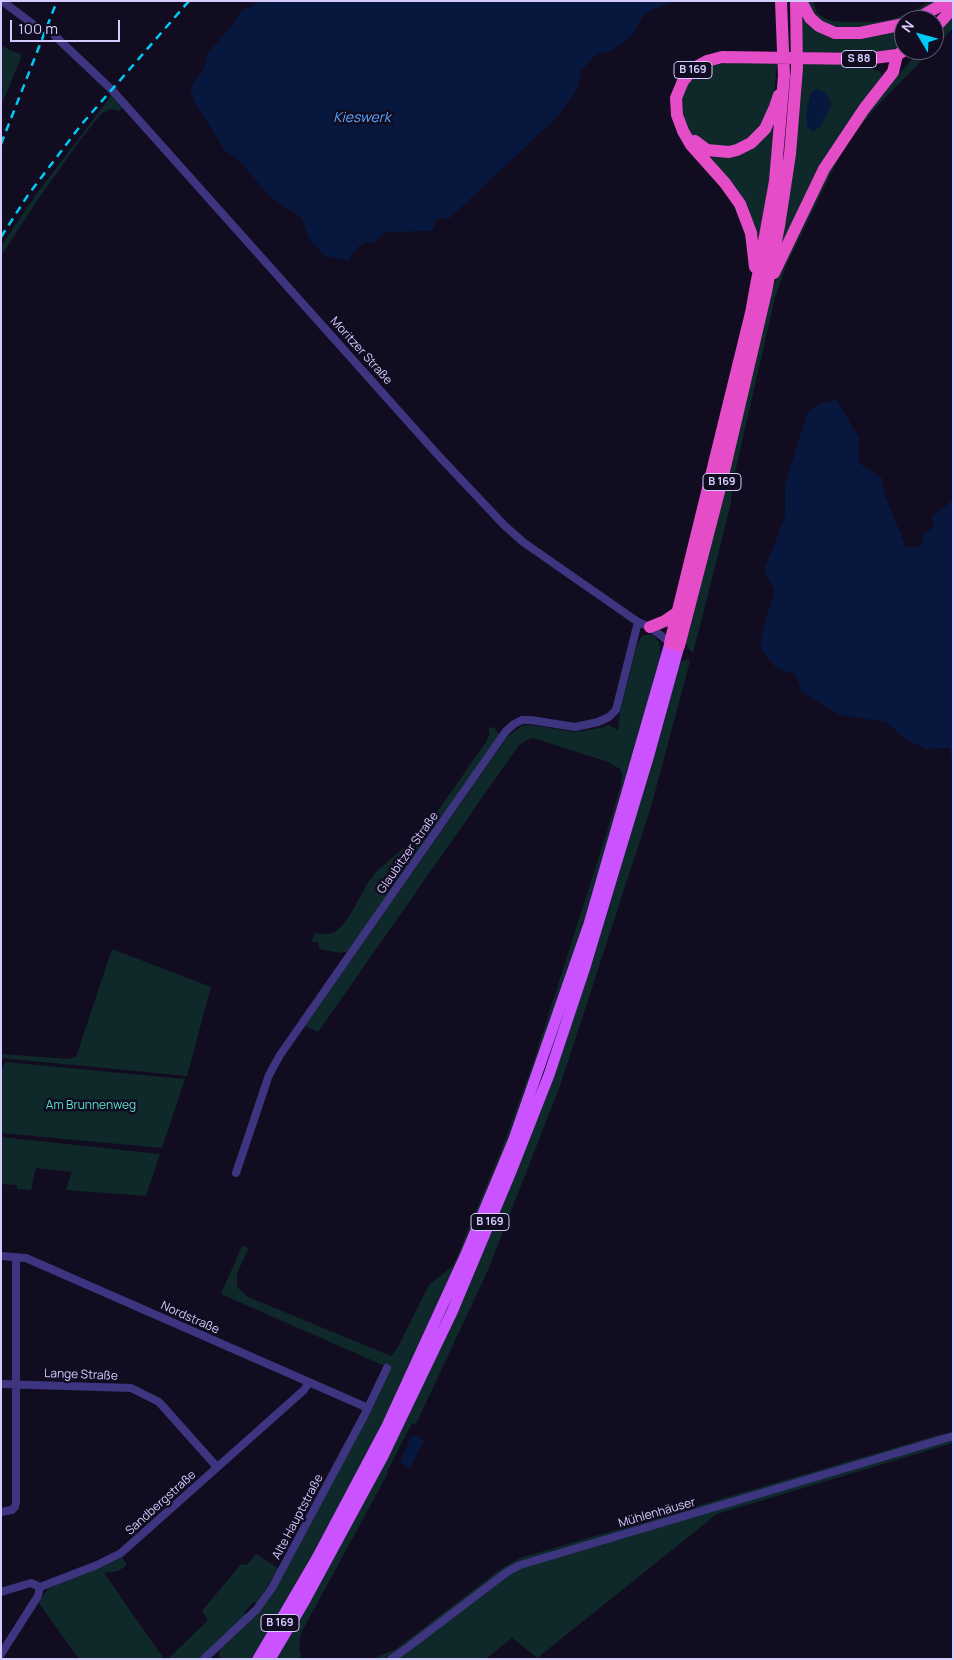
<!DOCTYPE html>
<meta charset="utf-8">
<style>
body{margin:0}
#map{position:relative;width:954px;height:1660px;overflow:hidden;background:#110c20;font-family:Manrope,sans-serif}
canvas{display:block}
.frame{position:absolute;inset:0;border:2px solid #d5cbff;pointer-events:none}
.north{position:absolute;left:894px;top:10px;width:50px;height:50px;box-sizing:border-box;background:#110c20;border:1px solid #5f5879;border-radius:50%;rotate:307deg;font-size:14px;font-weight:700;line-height:20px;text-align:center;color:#d5cbff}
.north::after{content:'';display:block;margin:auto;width:18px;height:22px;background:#00cbf6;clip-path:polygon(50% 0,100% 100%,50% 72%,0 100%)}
.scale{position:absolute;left:10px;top:20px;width:110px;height:22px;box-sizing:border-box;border:2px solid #d5cbff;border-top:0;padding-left:6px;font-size:15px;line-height:18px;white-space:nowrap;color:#d5cbff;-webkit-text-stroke:4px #110c20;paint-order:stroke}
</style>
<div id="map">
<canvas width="954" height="1660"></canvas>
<div class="frame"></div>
<div class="north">N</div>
<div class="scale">100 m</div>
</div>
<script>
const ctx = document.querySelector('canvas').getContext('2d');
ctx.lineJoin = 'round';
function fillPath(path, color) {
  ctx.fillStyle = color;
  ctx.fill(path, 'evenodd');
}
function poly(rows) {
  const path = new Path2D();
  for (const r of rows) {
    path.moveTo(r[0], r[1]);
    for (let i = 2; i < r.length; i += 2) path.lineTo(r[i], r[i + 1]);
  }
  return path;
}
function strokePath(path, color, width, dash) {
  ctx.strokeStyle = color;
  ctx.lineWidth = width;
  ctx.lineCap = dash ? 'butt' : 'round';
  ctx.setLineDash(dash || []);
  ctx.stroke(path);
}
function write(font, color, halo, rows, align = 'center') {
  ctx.font = font + ' Manrope,sans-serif';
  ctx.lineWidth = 5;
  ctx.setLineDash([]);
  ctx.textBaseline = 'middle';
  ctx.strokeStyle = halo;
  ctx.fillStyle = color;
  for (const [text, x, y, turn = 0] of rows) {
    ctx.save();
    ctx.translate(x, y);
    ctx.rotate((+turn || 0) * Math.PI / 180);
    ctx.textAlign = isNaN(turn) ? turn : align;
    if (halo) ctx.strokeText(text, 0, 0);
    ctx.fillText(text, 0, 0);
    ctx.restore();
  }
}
fillPath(poly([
 [805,1,813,1,817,13,824,18,832,21,850,22,873,22,893,19,911,12,931,1,940,1,898,22,841,29,816,19],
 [801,11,815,27,904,28,904,45,888,51,867,53,802,52],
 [953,14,953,28,934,48,934,35],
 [1,44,9,50,22,55,1,106],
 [920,50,932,50,878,105,861,125,840,155,786,266,775,297,732,486,731,503,693,653,688,648,685,641,770,297,778,276,821,182,875,102],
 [738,62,777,64,774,95,765,122,740,145,710,148,692,137,682,117,682,94,692,77,703,69,721,64],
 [802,63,833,63,869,67,881,72,882,81,779,251],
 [111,96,122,108,119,111,111,109,102,113,81,139,39,198,1,256,1,246,35,196],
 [774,120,771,174,757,251,755,234,698,149,728,155],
 [650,634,655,637,659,642,661,654,626,782,563,991,502,1158,452,1278,394,1402,334,1518,254,1659,220,1659,219,1656,220,1649,260,1611,274,1592,375,1402,389,1368,221,1294,242,1246,249,1248,237,1273,237,1284,238,1288,248,1297,391,1356,398,1347,429,1285,453,1266,504,1143,533,1063,605,838,621,785,622,774,620,769,608,762,533,738,525,741,519,745,318,1032,305,1026,508,736,522,726,531,725,575,732,600,728,609,725,618,730,620,712,636,648,641,637,645,635],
 [687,659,690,661,651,807,560,1086,488,1270,416,1424,412,1423,387,1472,388,1473,301,1633,299,1647,301,1659,275,1659,381,1470,592,962,620,870,680,662],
 [494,727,499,735,349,951,340,953,319,949,319,943,311,941,315,933,328,934,335,932,341,927,350,915,369,881,376,872,426,828,486,742,489,735,489,728],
 [112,949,211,987,187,1076,1,1058,1,1054,68,1059,76,1057],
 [5,1062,185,1079,162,1148,1,1133,1,1073],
 [1,1137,160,1154,146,1196,66,1190,72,1172,36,1168,31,1190,17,1189,17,1185,1,1184],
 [945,1433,945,1435,525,1560,398,1651,382,1659,372,1659,396,1649,502,1568,520,1558],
 [953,1440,953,1443,717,1514,541,1655,539,1659,512,1638,486,1659,397,1659,512,1573,522,1567],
 [256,1554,278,1568,257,1604,253,1602,244,1613,246,1615,199,1659,168,1659,208,1620,202,1611,241,1564,247,1565],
 [122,1557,127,1565,118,1571,104,1573,164,1659,79,1659,39,1603,48,1588,100,1568]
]), '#0f292a');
fillPath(poly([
 [259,1,673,1,644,14,633,34,613,50,596,55,581,71,578,88,557,117,450,218,437,219,432,231,385,232,375,242,364,243,358,247,348,261,323,255,309,238,302,218,269,196,238,159,225,151,194,101,190,88,204,69,208,53,233,24,242,10,254,6],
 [815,89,821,90,826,94,830,100,831,107,819,128,813,131,807,127,806,114,810,95],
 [835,398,859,437,859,463,882,478,883,491,906,547,920,547,924,534,934,526,931,517,953,500,953,768,950,748,926,749,905,739,886,722,840,715,802,692,796,675,775,667,760,646,764,624,775,590,764,571,785,516,785,485,807,413,821,403,830,402],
 [414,1435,424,1441,410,1468,399,1462,409,1444,408,1440]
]), '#08173d');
strokePath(poly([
 [2,1,34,25],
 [55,36,111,89,437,454,504,525,523,542,638,622,650,627,672,644],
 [236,1173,269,1075,280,1055,506,731,514,724,522,720,531,720,575,727,598,722,609,717,616,710,638,622],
 [1,1256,26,1258,368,1408],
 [1,1384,131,1388,159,1402,217,1467],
 [1,1512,12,1510,15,1507,16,1502,16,1258],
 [1,1592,31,1583,40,1587,97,1565,121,1553,304,1390,309,1382],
 [1,1654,38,1596,40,1587],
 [204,1659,257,1609,272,1588,365,1414,387,1368],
 [391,1659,407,1648,507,1572,520,1565,953,1436]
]), '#3e3580', 8);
strokePath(poly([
 [258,1659,317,1558,387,1426,466,1254,514,1139,589,924,670,643],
 [270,1659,304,1602,382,1458,452,1312,512,1169,549,1075,585,967,648,758,679,646]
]), '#cb52ff', 11);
strokePath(poly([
 [801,1,810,18,819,26,835,33,860,33,904,24],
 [915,20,948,1],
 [934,29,953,8],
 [695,141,707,150,729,152,737,150,751,143,765,129,775,107,779,95],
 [755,267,751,233,740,204,725,183,691,145,683,131,677,115,676,98,683,81,694,68,707,61,722,57,866,59,897,55,905,50],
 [774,273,824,169,864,109,893,72,897,55],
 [650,627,665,621,678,612],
 [670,643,751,313,775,181,784,76,781,1],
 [679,646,721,484,766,292,779,226,790,154,797,68,796,1]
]), '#e54cc8', 12);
strokePath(poly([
 [1,144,57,1],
 [1,237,28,195,81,125,189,1]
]), '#00cbf6', 2.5, [8, 6]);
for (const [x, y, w] of [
 [859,59,35],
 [693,70,38],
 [722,482,38],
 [490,1222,38],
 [280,1623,38]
]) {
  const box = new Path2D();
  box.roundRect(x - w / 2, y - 8.5, w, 17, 4);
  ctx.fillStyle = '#110c20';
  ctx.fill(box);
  strokePath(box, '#d5cbff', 1);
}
write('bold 11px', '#d5cbff', null, [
 ["S 88",859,59],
 ["B 169",693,70],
 ["B 169",722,482],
 ["B 169",490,1222],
 ["B 169",280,1623]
]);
write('12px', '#d5cbff', '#110c20', [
 ["Moritzer Straße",361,351,48],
 ["Glaubitzer Straße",408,853,-55],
 ["Nordstraße",190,1318,24],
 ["Lange Straße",81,1375,2],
 ["Sandbergstraße",161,1503,-42],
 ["Mühlenhäuser",657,1513,-16],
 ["Alte Hauptstraße",298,1517,-62]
]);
write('12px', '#54e2c9', '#110c20', [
 ["Am Brunnenweg",91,1106]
]);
write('italic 14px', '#59a6ff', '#110c20', [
 ["Kieswerk",362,118]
]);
</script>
